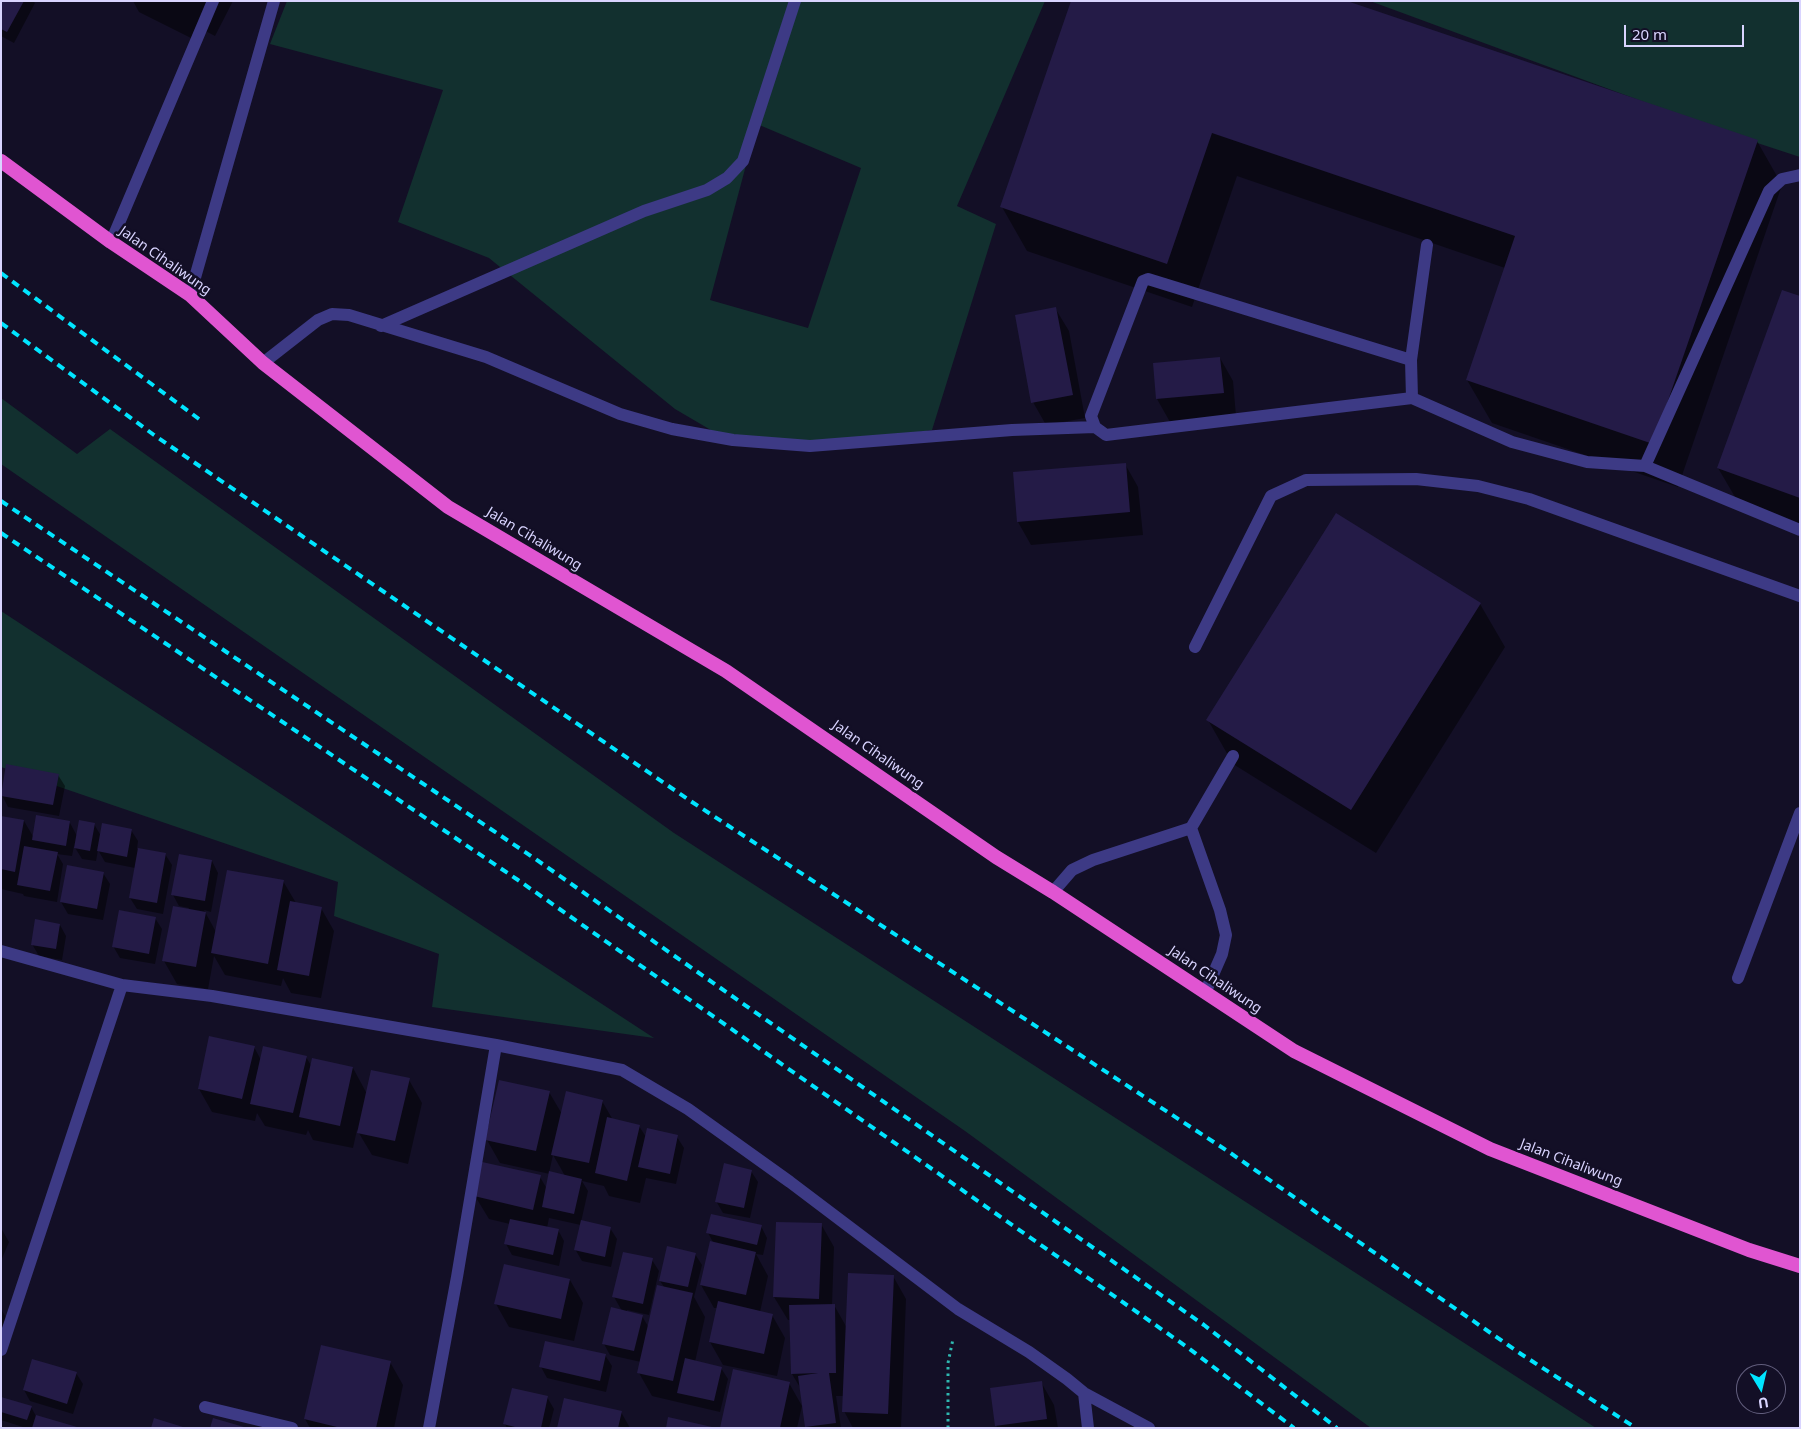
<!DOCTYPE html>
<style>
body{margin:0}
#map{position:relative;width:1801px;height:1429px;overflow:hidden;background:#130f26;font-family:"Noto Sans",sans-serif}
canvas{display:block}
.frame{position:absolute;inset:0;border:2px solid #d9d4ff;pointer-events:none}
.north{position:absolute;left:1736px;top:1364px;width:50px;height:50px;box-sizing:border-box;background:#130f26;border:1px solid #625e7d;border-radius:50%;rotate:171deg;font-size:14px;font-weight:700;line-height:20px;text-align:center;color:#d9d4ff}
.north::after{content:'';display:block;margin:auto;width:18px;height:22px;background:#00e5ff;clip-path:polygon(50% 0,100% 100%,50% 72%,0 100%)}
.scale{position:absolute;left:1624px;top:25px;width:120px;height:22px;box-sizing:border-box;border:2px solid #d9d4ff;border-top:0;padding-left:6px;font-size:15px;line-height:18px;white-space:nowrap;color:#d9d4ff;-webkit-text-stroke:4px #130f26;paint-order:stroke}
</style>
<div id="map">
<canvas width="1801" height="1429"></canvas>
<div class="frame"></div>
<div class="north">U</div>
<div class="scale">20 m</div>
</div>
<script>
const ctx = document.querySelector('canvas').getContext('2d');
ctx.lineJoin = 'round';
function fillPath(path, color) {
  ctx.fillStyle = color;
  ctx.fill(path, 'evenodd');
}
function poly(rows) {
  const path = new Path2D();
  for (const r of rows) {
    path.moveTo(r[0], r[1]);
    for (let i = 2; i < r.length; i += 2) path.lineTo(r[i], r[i + 1]);
  }
  return path;
}
function strokePath(path, color, width, dash) {
  ctx.strokeStyle = color;
  ctx.lineWidth = width;
  ctx.lineCap = dash ? 'butt' : 'round';
  ctx.setLineDash(dash || []);
  ctx.stroke(path);
}
function write(font, color, halo, rows, align = 'center') {
  ctx.font = font + ' "Noto Sans",sans-serif';
  ctx.lineWidth = 5;
  ctx.setLineDash([]);
  ctx.textBaseline = 'middle';
  ctx.strokeStyle = halo;
  ctx.fillStyle = color;
  for (const [text, x, y, turn = 0] of rows) {
    ctx.save();
    ctx.translate(x, y);
    ctx.rotate((+turn || 0) * Math.PI / 180);
    ctx.textAlign = isNaN(turn) ? turn : align;
    if (halo) ctx.strokeText(text, 0, 0);
    ctx.fillText(text, 0, 0);
    ctx.restore();
  }
}
fillPath(poly([
 [287,1,1045,1,957,206,996,224,932,430,817,448,733,443,675,409,489,258,398,222,443,90,270,44],
 [757,124,861,168,808,328,710,300],
 [1370,1,1800,1,1800,157,1739,137],
 [1,398,77,454,110,429,674,833,1596,1428,1371,1428,965,1131,1,464],
 [1,611,654,1038,432,1007,439,954,334,916,338,882,1,767]
]), '#12302f');
fillPath(poly([
 [1,1,33,1,35,3,14,43,1,36],
 [133,1,233,1,215,36,196,26,191,38,139,12],
 [1072,1,1757,141,1782,185,1678,487,1492,423,1467,380,1505,268,1237,176,1192,307,1027,251,1002,207],
 [1800,298,1800,524,1738,502,1718,468],
 [1055,308,1069,331,1085,418,1046,425,1033,402],
 [1220,358,1233,381,1236,416,1170,422,1157,399],
 [1125,464,1138,487,1143,535,1031,545,1018,522],
 [1480,604,1505,647,1376,853,1233,764,1208,720],
 [58,775,65,786,59,816,8,807,2,795],
 [1,817,24,821,34,838,70,823,77,836,94,824,101,836,131,830,138,841,137,849,165,854,172,865,163,914,137,909,130,898,135,868,105,862,98,850,96,861,82,859,74,846,72,856,57,854,63,864,57,902,24,896,23,894,1,889],
 [212,861,218,873,211,912,204,910,216,932,283,881,296,903,321,908,334,931,321,998,291,993,283,978,281,986,225,975,214,956,208,989,177,984,164,961,189,908,179,906,173,895],
 [68,867,103,873,110,884,103,920,68,914,61,902],
 [155,918,162,929,155,964,120,958,113,946],
 [60,925,66,936,62,960,39,956,32,944],
 [254,1047,261,1060,306,1057,312,1067,353,1068,367,1094,409,1080,422,1103,408,1164,372,1155,357,1130,353,1148,313,1140,308,1130,306,1135,265,1126,257,1113,255,1121,212,1112,199,1089],
 [549,1092,562,1114,602,1101,613,1120,639,1126,646,1137,677,1137,684,1148,676,1184,646,1178,640,1203,609,1196,604,1186,582,1181,588,1191,581,1222,610,1228,617,1239,611,1267,582,1261,575,1249,581,1225,549,1218,547,1228,558,1230,564,1241,559,1266,512,1255,506,1244,510,1224,489,1219,475,1196,540,1177,547,1189,550,1174,500,1163,487,1140],
 [553,1155,560,1167,565,1176,549,1173],
 [751,1171,758,1182,750,1218,723,1213,716,1201],
 [821,1224,834,1247,832,1305,834,1305,847,1328,893,1276,906,1299,901,1428,853,1428,844,1411,844,1396,836,1396,841,1428,807,1428,806,1426,801,1389,792,1374,791,1320,788,1320,774,1297],
 [761,1226,767,1238,763,1255,756,1254,768,1276,760,1312,772,1315,785,1338,777,1376,723,1365,710,1342,718,1308,714,1308,701,1285,714,1244,708,1233],
 [1,1228,9,1242,1,1261],
 [695,1254,702,1265,694,1297,705,1317,695,1362,721,1368,728,1379,720,1412,652,1396,639,1373,641,1362,610,1355,604,1344,622,1311,614,1297,652,1260,659,1271,649,1315,627,1310,627,1312,642,1316,649,1328,664,1287,660,1281],
 [570,1280,583,1303,574,1341,509,1327,496,1304],
 [1,1309,8,1321,1,1337],
 [322,1347,390,1362,403,1385,394,1428,310,1428,305,1419],
 [605,1355,612,1366,606,1392,547,1378,541,1367],
 [76,1373,83,1384,73,1414,30,1401,24,1390],
 [1041,1382,1054,1405,1058,1428,997,1428,991,1389],
 [789,1383,802,1406,797,1428,721,1428],
 [547,1397,554,1409,549,1428,507,1428,505,1424],
 [1,1398,31,1407,36,1416,74,1428,26,1428,1,1420],
 [621,1412,630,1428,558,1428]
]), '#0007');
fillPath(poly([
 [1,1,24,1,7,32,1,29],
 [1071,1,1347,1,1758,140,1653,444,1466,380,1515,236,1212,133,1167,264,1000,207],
 [1782,290,1800,296,1800,498,1717,468],
 [1056,307,1073,395,1031,403,1015,315],
 [1220,357,1224,393,1156,399,1153,363],
 [1126,463,1130,512,1017,522,1013,472],
 [1336,513,1481,603,1351,810,1206,720],
 [6,764,59,774,53,805,1,796],
 [36,815,70,821,66,846,32,840],
 [1,816,24,820,15,872,1,869],
 [79,820,95,823,90,851,74,848],
 [102,823,132,829,127,857,97,851],
 [24,846,58,852,50,891,17,885],
 [138,848,166,853,157,903,129,898],
 [179,854,212,860,205,901,171,895],
 [67,865,104,872,97,909,60,902],
 [227,870,284,880,268,964,211,953],
 [290,901,322,907,309,976,277,970],
 [173,906,206,912,196,967,162,961],
 [119,910,156,917,149,954,112,947],
 [35,919,60,924,56,949,31,945],
 [209,1036,255,1046,242,1099,198,1089],
 [263,1046,307,1056,293,1113,250,1104],
 [312,1058,353,1067,340,1126,299,1117],
 [371,1070,410,1078,395,1141,357,1133],
 [499,1080,550,1091,536,1151,485,1140],
 [566,1091,603,1100,589,1163,551,1155],
 [607,1117,640,1125,627,1181,595,1173],
 [647,1128,678,1135,670,1174,638,1167],
 [482,1162,541,1175,533,1210,474,1196],
 [724,1163,752,1170,744,1208,715,1202],
 [549,1171,582,1179,574,1214,542,1207],
 [711,1214,762,1225,757,1245,706,1233],
 [510,1219,559,1229,553,1255,504,1244],
 [581,1220,611,1227,605,1257,574,1250],
 [776,1222,822,1223,819,1299,773,1297],
 [710,1241,756,1252,746,1295,700,1285],
 [667,1246,696,1253,688,1287,659,1281],
 [623,1252,653,1258,643,1304,612,1297],
 [504,1264,570,1279,561,1319,494,1304],
 [848,1273,894,1275,888,1414,842,1412],
 [657,1285,693,1293,673,1381,637,1373],
 [718,1301,773,1314,764,1354,709,1342],
 [835,1304,836,1373,829,1373,836,1423,805,1427,798,1376,818,1373,791,1374,789,1305],
 [611,1307,643,1315,634,1351,602,1344],
 [545,1341,606,1354,600,1381,539,1367],
 [321,1345,391,1361,376,1428,341,1428,304,1419],
 [685,1358,722,1367,714,1401,677,1393],
 [32,1359,77,1372,67,1404,23,1390],
 [733,1369,790,1382,780,1428,720,1428],
 [1042,1381,1047,1419,995,1426,990,1388],
 [512,1388,548,1396,541,1428,519,1428,503,1424],
 [1,1397,32,1406,27,1420,1,1412],
 [564,1398,622,1411,618,1428,557,1428],
 [36,1415,77,1427,77,1428,32,1428],
 [668,1417,712,1427,712,1428,666,1428],
 [154,1418,183,1427,183,1428,151,1428],
 [213,1418,244,1427,244,1428,210,1428]
]), '#241b47');
strokePath(poly([
 [948,1428,948,1363,953,1339]
]), '#2fb8b0', 3, [2.5, 4]);
strokePath(poly([
 [1427,245,1411,360,1412,398,1512,442,1587,462,1645,466,1769,191,1782,179,1800,175],
 [381,326,644,211,707,190,727,178,743,161,795,1],
 [1411,360,1148,279,1143,281,1091,416,1095,427,1106,435,1412,398],
 [263,363,318,320,332,314,349,315,486,357,620,414,672,429,733,440,810,446,1012,430,1095,427],
 [1645,466,1800,530],
 [1195,647,1271,496,1306,480,1416,479,1478,486,1529,499,1800,596],
 [1191,828,1220,910,1226,935,1222,954,1205,993],
 [1053,892,1072,870,1093,860,1191,828,1233,756],
 [1738,978,1800,813]
]), '#3d3a85', 12);
strokePath(poly([
 [111,242,213,1],
 [190,295,274,1],
 [1,951,122,985,212,996,496,1045,622,1070,688,1109,790,1182,958,1309,1029,1352,1067,1379,1084,1393,1149,1428],
 [1,1350,122,985],
 [1084,1393,1088,1428],
 [205,1407,292,1428],
 [429,1428,457,1277,496,1045]
]), '#3d3a85', 12);
strokePath(poly([
 [1,161,111,242,190,295,263,363,448,507,726,671,996,857,1053,892,1294,1051,1490,1149,1749,1250,1800,1266]
]), '#e055d1', 14);
strokePath(poly([
 [1,273,199,419],
 [1,323,154,435,692,802,1229,1152,1521,1354,1636,1428],
 [1,501,534,858,1204,1325,1337,1428],
 [1,533,518,880,1187,1347,1294,1428]
]), '#00e5ff', 4, [8, 6]);
write('14px', '#d9d4ff', '#130f26', [
 ["Jalan Cihaliwung",165,261,35],
 ["Jalan Cihaliwung",534,539,31],
 ["Jalan Cihaliwung",878,755,35],
 ["Jalan Cihaliwung",1215,980,34],
 ["Jalan Cihaliwung",1571,1163,21]
]);
</script>
